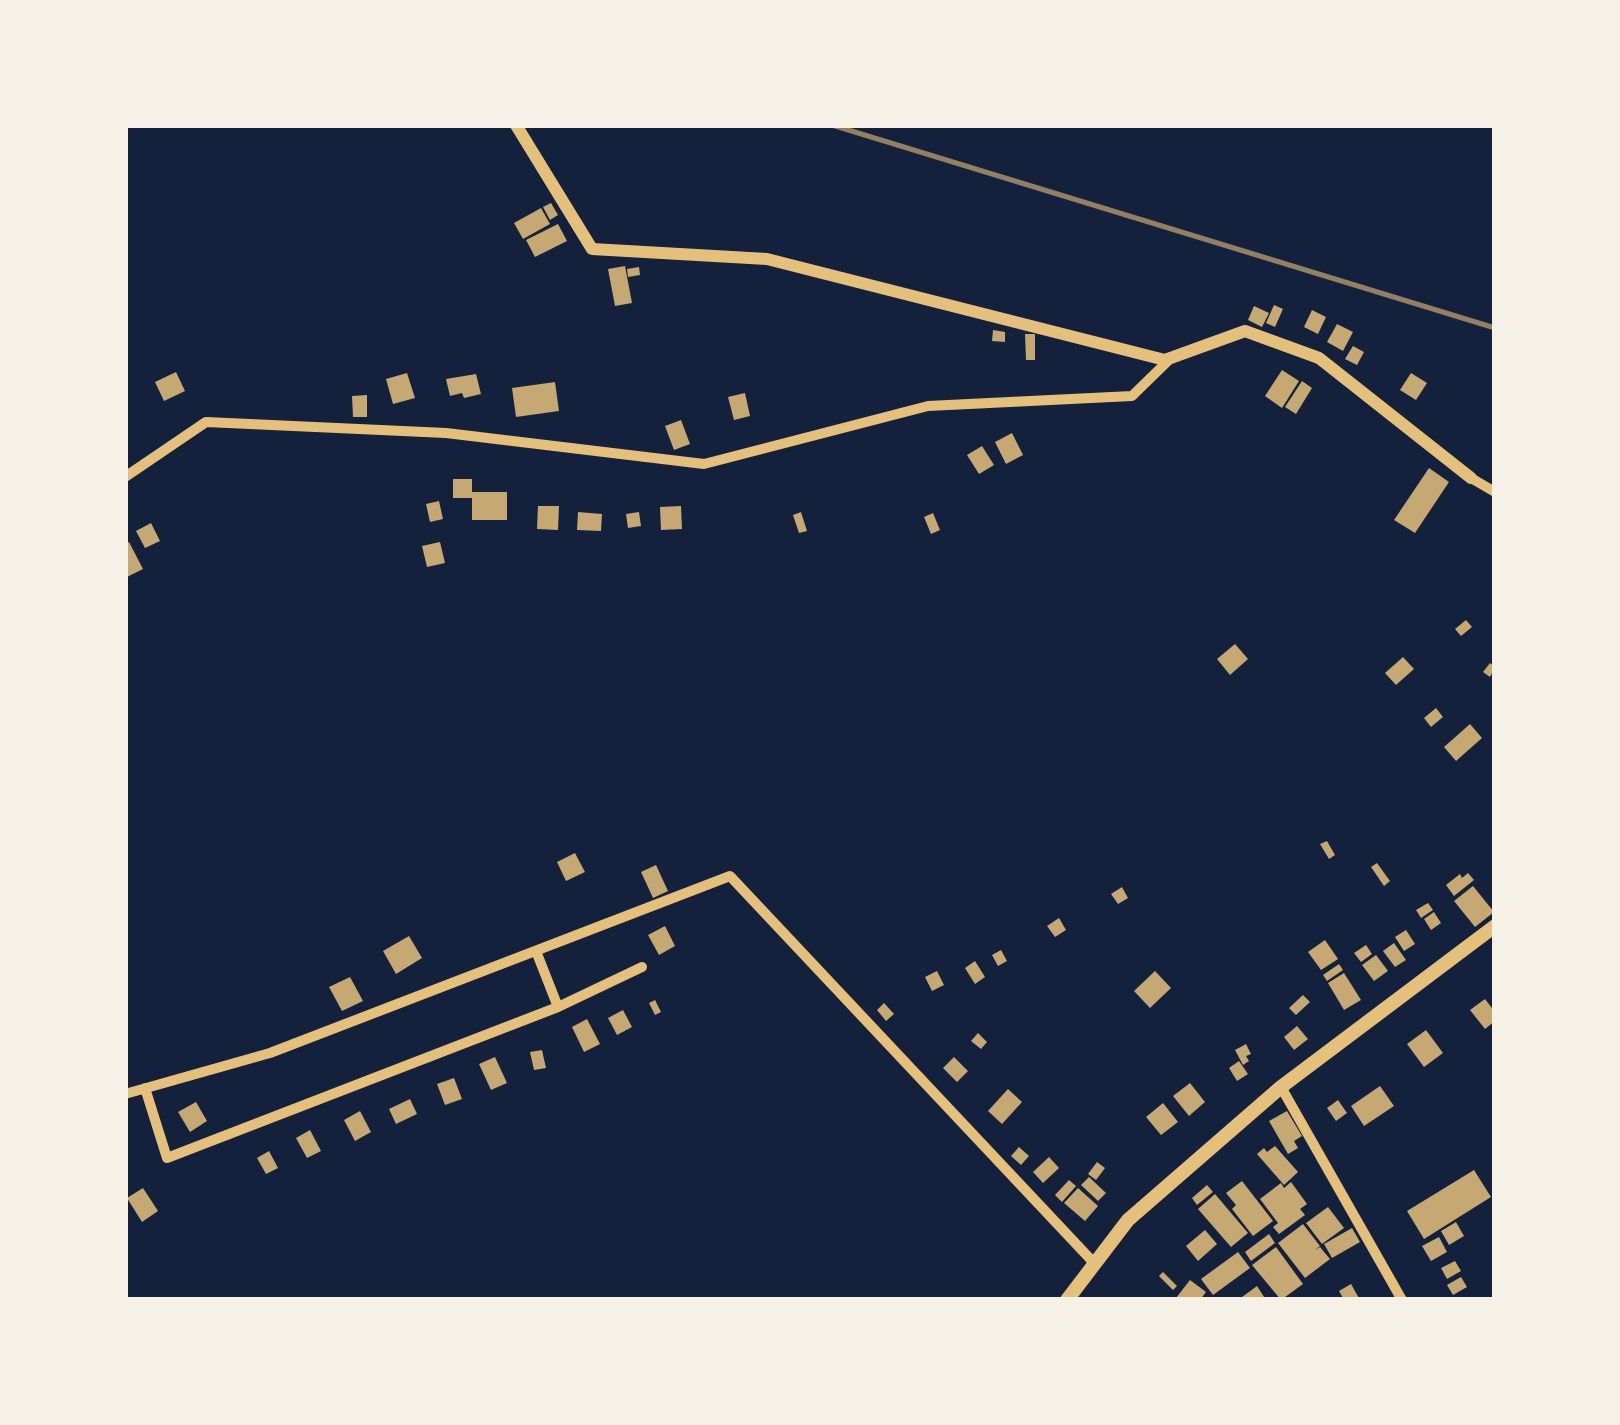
<!DOCTYPE html>
<style>
body{margin:0}
#map{position:relative;width:1620px;height:1425px;overflow:hidden;background:#14213d;font-family:Poppins,sans-serif}
canvas{display:block}
.frame{position:absolute;inset:0;border:128px solid #f6f1e7;pointer-events:none}
</style>
<div id="map">
<canvas width="1620" height="1425"></canvas>
<div class="frame"></div>
</div>
<script>
const ctx = document.querySelector('canvas').getContext('2d');
ctx.lineJoin = 'round';
function fillPath(path, color) {
  ctx.fillStyle = color;
  ctx.fill(path, 'evenodd');
}
function poly(rows) {
  const path = new Path2D();
  for (const r of rows) {
    path.moveTo(r[0], r[1]);
    for (let i = 2; i < r.length; i += 2) path.lineTo(r[i], r[i + 1]);
  }
  return path;
}
function strokePath(path, color, width, dash) {
  ctx.strokeStyle = color;
  ctx.lineWidth = width;
  ctx.lineCap = dash ? 'butt' : 'round';
  ctx.setLineDash(dash || []);
  ctx.stroke(path);
}
fillPath(poly([
 [551,203,558,215,550,220,543,207],
 [541,208,550,224,523,239,514,223],
 [558,224,567,241,535,257,526,240],
 [625,266,632,303,615,306,608,269],
 [639,267,640,275,628,277,627,269],
 [1274,305,1283,309,1275,327,1266,323],
 [1254,306,1269,313,1262,327,1248,320],
 [1312,310,1326,317,1318,334,1304,327],
 [1337,324,1353,332,1343,351,1327,342],
 [993,330,1005,332,1005,342,992,341],
 [1025,334,1035,334,1035,360,1026,360],
 [1353,346,1364,352,1357,365,1345,359],
 [1282,370,1299,381,1282,408,1265,396],
 [176,372,185,391,164,401,155,382],
 [407,373,415,398,393,404,386,379],
 [1411,373,1427,383,1416,400,1400,390],
 [476,374,481,394,464,398,462,393,450,396,446,379],
 [1302,381,1312,388,1296,414,1285,407],
 [555,382,559,411,516,417,512,388],
 [745,393,750,416,734,420,728,397],
 [367,395,367,417,353,417,352,396],
 [681,420,690,444,674,450,665,426],
 [1012,433,1023,455,1006,464,995,442],
 [982,446,994,465,979,474,967,455],
 [1429,468,1449,482,1415,533,1394,520],
 [453,479,472,479,472,492,507,492,507,520,472,520,472,498,453,498],
 [439,501,443,519,430,522,426,504],
 [538,506,559,506,558,530,537,529],
 [681,506,682,529,661,530,660,507],
 [578,512,602,514,601,531,577,530],
 [639,512,641,526,628,528,626,514],
 [801,512,807,531,799,533,793,515],
 [933,513,940,530,931,534,924,517],
 [151,523,160,541,145,548,136,531],
 [129,542,143,569,125,578,125,544],
 [440,542,445,563,427,567,422,546],
 [1466,620,1472,627,1461,636,1455,629],
 [1235,644,1248,659,1230,675,1217,659],
 [1403,657,1414,669,1396,685,1385,673],
 [1490,663,1495,667,1490,677,1483,672],
 [1436,708,1443,717,1431,727,1424,718],
 [1470,724,1482,738,1456,761,1444,747],
 [1327,841,1335,855,1329,859,1320,844],
 [575,853,585,872,566,881,557,862],
 [1377,863,1390,881,1384,886,1371,867],
 [656,865,668,891,653,898,641,872],
 [1468,873,1474,880,1454,896,1446,885,1460,874,1462,878],
 [1473,886,1494,912,1475,927,1454,901],
 [1122,887,1128,898,1118,904,1111,894],
 [1428,903,1433,910,1421,918,1416,910],
 [1434,912,1441,923,1431,930,1424,919],
 [1059,918,1066,930,1055,937,1047,926],
 [665,926,675,946,659,955,648,935],
 [1406,930,1415,944,1404,951,1395,937],
 [409,936,422,958,396,974,383,951],
 [1325,940,1338,959,1321,970,1308,952],
 [1394,943,1406,960,1395,967,1383,951],
 [1366,945,1372,954,1361,962,1354,953],
 [1001,950,1007,961,998,966,992,955],
 [1376,955,1388,971,1374,981,1362,965],
 [975,961,985,977,975,984,965,968],
 [1339,964,1343,970,1327,981,1323,975],
 [937,971,944,985,932,991,925,977],
 [1155,971,1171,988,1150,1008,1134,991],
 [1344,973,1361,1000,1344,1010,1328,983],
 [350,977,363,1001,342,1011,329,987],
 [1303,995,1310,1002,1296,1015,1289,1008],
 [1485,999,1495,1012,1495,1021,1485,1029,1470,1010],
 [655,1000,661,1012,655,1015,649,1003],
 [884,1003,894,1014,886,1021,877,1010],
 [623,1010,632,1027,617,1035,608,1018],
 [587,1019,600,1044,584,1052,572,1027],
 [1297,1026,1308,1039,1294,1050,1284,1037],
 [1426,1030,1443,1053,1424,1067,1407,1044],
 [978,1033,987,1042,981,1049,971,1041],
 [1246,1044,1251,1054,1246,1056,1249,1061,1243,1065,1235,1050],
 [542,1050,546,1068,534,1070,530,1052],
 [495,1057,507,1083,491,1090,479,1064],
 [954,1057,968,1071,957,1082,943,1068],
 [1239,1061,1248,1074,1237,1081,1229,1068],
 [454,1078,462,1099,445,1105,437,1084],
 [1190,1083,1205,1102,1189,1116,1173,1096],
 [1380,1086,1394,1106,1364,1126,1351,1106],
 [1008,1089,1022,1102,1002,1124,988,1111],
 [410,1099,417,1114,396,1124,389,1109],
 [1338,1100,1347,1113,1336,1121,1327,1108],
 [196,1102,207,1121,190,1132,178,1112],
 [1163,1103,1178,1122,1161,1135,1146,1117],
 [360,1111,371,1132,355,1141,344,1120],
 [1287,1111,1302,1136,1294,1141,1298,1148,1288,1154,1269,1121],
 [310,1130,321,1151,307,1158,296,1138],
 [1275,1146,1298,1172,1284,1185,1257,1154,1264,1148,1267,1152],
 [1019,1147,1029,1156,1021,1165,1011,1156],
 [269,1151,278,1168,266,1174,257,1158],
 [1049,1157,1059,1168,1043,1183,1033,1172],
 [1097,1162,1105,1168,1096,1180,1088,1174],
 [1474,1170,1491,1197,1424,1239,1407,1211],
 [1089,1177,1106,1193,1098,1201,1081,1185],
 [1069,1180,1076,1186,1062,1202,1055,1195],
 [1242,1181,1273,1221,1253,1236,1232,1209,1236,1205,1226,1193],
 [1291,1182,1307,1204,1300,1209,1305,1215,1279,1234,1273,1227,1278,1223,1260,1199,1281,1183,1284,1188],
 [1207,1185,1213,1192,1197,1205,1192,1198],
 [143,1188,158,1211,142,1222,127,1198],
 [1078,1188,1098,1206,1085,1221,1064,1203],
 [1215,1194,1248,1233,1231,1247,1198,1209],
 [1328,1207,1344,1228,1322,1244,1306,1223],
 [1456,1222,1464,1236,1449,1245,1441,1231],
 [1303,1224,1320,1246,1315,1250,1320,1247,1330,1259,1305,1278,1278,1243],
 [1352,1228,1360,1242,1332,1258,1324,1244],
 [1205,1230,1217,1244,1198,1261,1186,1246],
 [1269,1234,1275,1243,1251,1261,1245,1252],
 [1439,1237,1447,1252,1431,1261,1422,1246],
 [1276,1247,1303,1284,1281,1300,1252,1265],
 [1238,1252,1250,1268,1213,1295,1201,1279],
 [1455,1261,1461,1271,1447,1279,1441,1268],
 [1163,1272,1177,1286,1173,1290,1159,1276],
 [1461,1277,1467,1287,1453,1295,1447,1285],
 [1190,1280,1206,1292,1200,1300,1179,1300,1176,1298],
 [1351,1284,1360,1300,1344,1300,1339,1291],
 [1257,1286,1266,1300,1238,1300]
]), '#c6a872');
strokePath(poly([
 [125,477,206,422,446,433,704,464,928,406,1132,396,1171,358],
 [1471,478,1495,492],
 [536,951,558,1007],
 [1281,1087,1402,1300],
 [145,1088,167,1158,558,1007,642,967],
 [125,1094,270,1053,730,876,1095,1264]
]), '#e5c07b', 10);
strokePath(poly([
 [516,125,592,249,767,259,1165,360,1245,331,1319,358,1471,478]
]), '#e5c07b', 12);
strokePath(poly([
 [1067,1300,1128,1220,1281,1087,1495,926]
]), '#e5c07b', 14);
strokePath(poly([
 [832,125,1495,328]
]), '#918062', 5);
</script>
